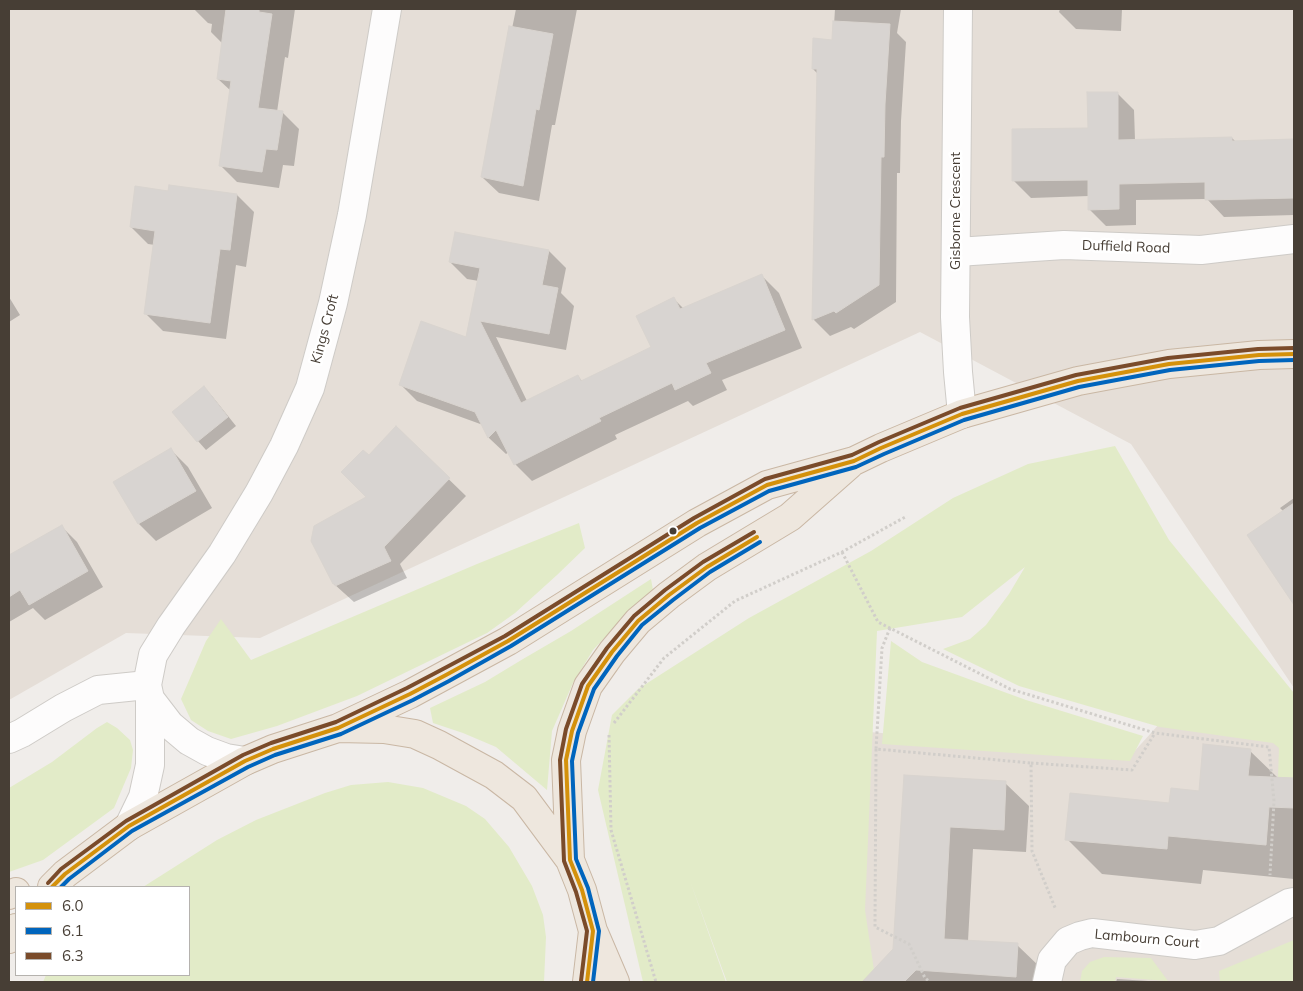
<!DOCTYPE html>
<style>
body{margin:0}
#map{position:relative;width:1303px;height:991px;overflow:hidden;background:#f0edea;font-family:Mulish,sans-serif}
canvas{display:block}
.frame{position:absolute;inset:0;border:10px solid #473e35;pointer-events:none}
.legend{position:absolute;left:15px;top:886px;width:175px;height:90px;box-sizing:border-box;background:#fff;border:1px solid #b5b2ae;margin:0;padding:6px 9px;list-style:none;font-size:15px;color:#473e35}
.legend li{display:flex;align-items:center;gap:10px;height:25px}
.legend b{width:25px;border:1px solid #b5b2ae}
</style>
<div id="map">
<canvas width="1303" height="991"></canvas>
<div class="frame"></div>
<ul class="legend">
<li><b style="height:6px;background:#d4910b"></b>6.0</li>
<li><b style="height:6px;background:#0065bd"></b>6.1</li>
<li><b style="height:6px;background:#7a4b2a"></b>6.3</li>
</ul>
</div>
<script>
const ctx = document.querySelector('canvas').getContext('2d');
ctx.lineJoin = 'round';
function fillPath(path, color) {
  ctx.fillStyle = color;
  ctx.fill(path, 'evenodd');
}
function poly(rows) {
  const path = new Path2D();
  for (const r of rows) {
    path.moveTo(r[0], r[1]);
    for (let i = 2; i < r.length; i += 2) path.lineTo(r[i], r[i + 1]);
  }
  return path;
}
function strokePath(path, color, width, dash) {
  ctx.strokeStyle = color;
  ctx.lineWidth = width;
  ctx.lineCap = dash ? 'butt' : 'round';
  ctx.setLineDash(dash || []);
  ctx.stroke(path);
}
function write(font, color, halo, rows, align = 'center') {
  ctx.font = font + ' Mulish,sans-serif';
  ctx.lineWidth = 5;
  ctx.setLineDash([]);
  ctx.textBaseline = 'middle';
  ctx.strokeStyle = halo;
  ctx.fillStyle = color;
  for (const [text, x, y, turn = 0] of rows) {
    ctx.save();
    ctx.translate(x, y);
    ctx.rotate((+turn || 0) * Math.PI / 180);
    ctx.textAlign = isNaN(turn) ? turn : align;
    if (halo) ctx.strokeText(text, 0, 0);
    ctx.fillText(text, 0, 0);
    ctx.restore();
  }
}
fillPath(poly([
 [9,9,1294,9,1294,688,1131,444,920,332,260,638,126,633,9,700],
 [1161,722,1294,740,1294,982,874,982,856,938,870,732,1131,755]
]), '#e5ded7');
fillPath(poly([
 [1115,446,1169,540,1294,693,1294,778,1278,777,1279,748,1273,743,1160,727,1019,686,943,649,970,639,986,625,1009,594,1025,567,962,617,877,631,865,910,874,970,886,982,727,982,690,881,726,982,643,982,598,790,612,715,638,689,749,618,871,551,953,498,1028,464],
 [579,523,585,548,557,575,515,613,487,633,357,696,277,726,231,739,208,731,191,720,181,699,206,641,221,619,251,660,477,564],
 [651,579,653,590,626,615,593,650,573,683,552,731,547,790,496,747,463,733,433,723,430,708,485,682,523,659,571,631],
 [891,641,922,662,1026,700,1143,736,1130,761,882,744],
 [107,722,117,728,130,740,133,750,131,768,114,808,43,860,9,872,9,788,52,762,97,728],
 [388,782,423,788,466,806,485,819,509,847,532,886,543,915,546,937,544,982,43,982,46,975,189,975,189,887,143,887,217,840,256,820,325,793,351,785],
 [1294,940,1294,982,1220,982,1219,971],
 [1104,957,1151,958,1168,981,1116,977,1115,982,1080,982,1082,971,1090,962]
]), '#e2ebc8');
fillPath(poly([
 [194,9,295,9,288,58,285,57,277,112,282,112,299,129,294,166,283,165,279,188,237,182,220,165,231,91,218,79,223,44,211,32,212,24,208,23],
 [516,9,577,9,555,125,552,125,539,201,499,193,482,177],
 [835,9,901,9,897,33,906,42,901,121,900,173,897,173,896,302,854,329,851,327,830,336,813,319,818,74,813,69,833,41],
 [1060,9,1122,9,1121,31,1076,29,1059,12],
 [1117,93,1134,110,1135,140,1232,138,1236,142,1294,141,1294,215,1224,217,1207,199,1136,200,1136,225,1106,226,1089,209,1089,196,1031,198,1014,181,1089,129],
 [237,195,254,212,246,267,236,265,226,339,163,331,146,314,155,245,148,244,131,227],
 [549,251,566,268,561,293,574,306,566,350,496,337,527,401,578,376,582,381,653,348,674,299,684,309,762,276,779,293,802,348,722,380,727,390,693,406,688,401,615,435,617,439,532,481,515,464,509,452,506,454,489,438,483,425,417,401,400,384,467,339,479,281,467,279,450,262],
 [9,297,20,315,9,322],
 [204,388,212,396,236,426,206,450,198,441],
 [396,428,466,496,400,564,407,578,354,602,334,584,368,497,369,457],
 [171,450,188,467,212,508,156,541,139,524],
 [1294,498,1294,603,1249,536,1284,512,1280,508],
 [61,526,77,542,103,587,45,620,33,608,9,622,9,557],
 [1250,751,1278,778,1294,779,1294,879,1203,870,1201,884,1102,874,1067,839,1170,805,1200,792],
 [905,777,1005,783,1029,806,1026,852,973,849,968,941,1017,945,1041,968,1040,982,888,982,876,970,895,950],
 [1117,979,1164,982,1116,982]
]), '#0003');
const building = poly([
 [226,9,259,9,259,12,272,14,258,108,283,111,277,150,266,149,262,172,219,166,231,81,217,79,226,9],
 [833,21,890,24,885,104,884,157,881,157,879,285,836,313,834,311,812,320,817,69,812,69,813,38,832,40,833,21],
 [509,26,553,34,539,110,536,109,523,186,481,177,509,26],
 [1087,92,1118,92,1118,140,1232,137,1232,141,1294,139,1294,198,1205,200,1205,182,1119,184,1119,209,1088,210,1088,180,1012,181,1012,129,1088,128,1087,92],
 [169,185,237,194,230,250,220,249,210,323,144,314,155,231,130,227,135,186,168,191,169,185],
 [455,232,549,250,542,285,558,288,549,334,480,321,521,403,578,375,581,381,651,347,636,316,674,297,680,309,762,274,785,330,706,363,711,373,675,390,672,383,599,418,601,421,514,465,496,430,488,438,475,412,399,385,421,321,466,337,480,268,449,262,455,232],
 [204,386,228,417,197,442,172,412,204,386],
 [396,426,450,478,384,547,391,561,335,586,335,584,333,584,311,541,314,526,366,497,341,472,363,450,369,455,396,426],
 [171,448,196,491,138,524,113,482,171,448],
 [1294,503,1294,605,1247,535,1294,503],
 [62,525,88,571,29,605,20,590,9,597,9,555,62,525],
 [1203,744,1251,749,1248,776,1294,778,1294,808,1269,807,1266,845,1168,836,1167,849,1065,840,1070,793,1169,803,1171,788,1199,791,1203,744],
 [904,775,1006,781,1004,830,950,827,944,939,1018,943,1016,977,916,970,904,982,862,982,893,949,904,775]
]);
fillPath(building, '#d8d4d1');
strokePath(building, '#d9d4cf', 1);
const minor = poly([
 [958,9,955,317,958,372,962,414],
 [957,252,1064,245,1201,250,1294,239],
 [9,739,22,733,63,708,98,690,147,685],
 [1047,982,1052,960,1068,941,1080,936,1092,933,1195,945,1219,941,1289,903,1294,902]
]);
const tertiary = poly([
 [150,699,170,725,189,741,207,751,226,758,245,761],
 [129,826,143,797,150,765,150,699,147,685,153,655,171,626,222,554,259,493,284,446,310,388,333,303,352,215,387,9]
]);
const trunk = poly([
 [338,728,410,694,508,641,697,523,767,485,854,461,881,448,962,414,1078,381,1169,364,1259,355,1294,354],
 [570,860,566,760,572,731,588,686,612,652,638,621,669,595,707,567,790,517,849,465],
 [52,887,65,874,129,826,245,761,273,749,338,728,384,729,415,734,439,745,494,775,524,798,570,860,582,890,593,931,587,982],
 [9,895,16,892],
 [594,933,615,982],
 [9,939,16,928]
]);
strokePath(minor, '#cecbc7', 30);
strokePath(tertiary, '#cecbc7', 30);
strokePath(trunk, '#c9b7a4', 30);
strokePath(poly([
 [842,552,878,622,1010,689,1155,733,1269,747,1274,801,1270,875],
 [890,628,882,648,876,749,1031,763,1032,851,1056,910],
 [614,723,664,658,735,601,842,552,907,516],
 [609,735,611,830,656,982],
 [876,749,875,927,909,944,925,978,930,982],
 [1031,763,1132,770,1155,733]
]), '#d1ceca', 3, [2.5, 2.5]);
strokePath(minor, '#fdfcfc', 28);
strokePath(tertiary, '#fdfcfc', 28);
strokePath(trunk, '#eee7de', 28);
strokePath(poly([
 [52,887,65,874,129,826,245,761,273,749,338,728,410,694,446,675,508,641,697,523,767,485,854,461,881,448,962,414,1078,381,1169,364,1259,355,1294,354],
 [587,982,593,931,582,890,570,860,566,760,572,731,588,686,612,652,638,621,669,595,707,567,757,537]
]), '#d4910b', 4);
strokePath(poly([
 [61,887,69,879,132,831,248,767,275,755,341,734,413,700,449,681,511,646,700,528,769,491,856,467,884,454,964,420,1079,387,1170,370,1259,361,1294,360],
 [593,982,599,931,588,888,576,859,572,761,578,733,594,689,617,656,642,625,673,600,710,572,760,542]
]), '#0065bd', 4);
strokePath(poly([
 [48,883,61,869,126,821,243,755,271,743,336,722,407,688,443,669,505,636,694,518,765,479,852,455,879,442,960,408,1076,375,1168,358,1258,349,1294,348],
 [581,981,587,931,576,892,564,861,560,760,566,729,582,684,607,648,634,616,665,590,703,562,754,532]
]), '#7a4b2a', 4);
for (const [x, y, r, color] of [
 [673,531,4.5,"#473e35"]
]) {
  const dot = new Path2D();
  dot.arc(x, y, r, 0, 2 * Math.PI);
  ctx.fillStyle = color;
  ctx.fill(dot);
  strokePath(dot, '#fff', 2);
}
write('14px', '#473e35', '#fff', [
 ["Gisborne Crescent",956,211,-90],
 ["Duffield Road",1126,247,2],
 ["Kings Croft",325,329,-75],
 ["Lambourn Court",1147,939,5]
]);
</script>
